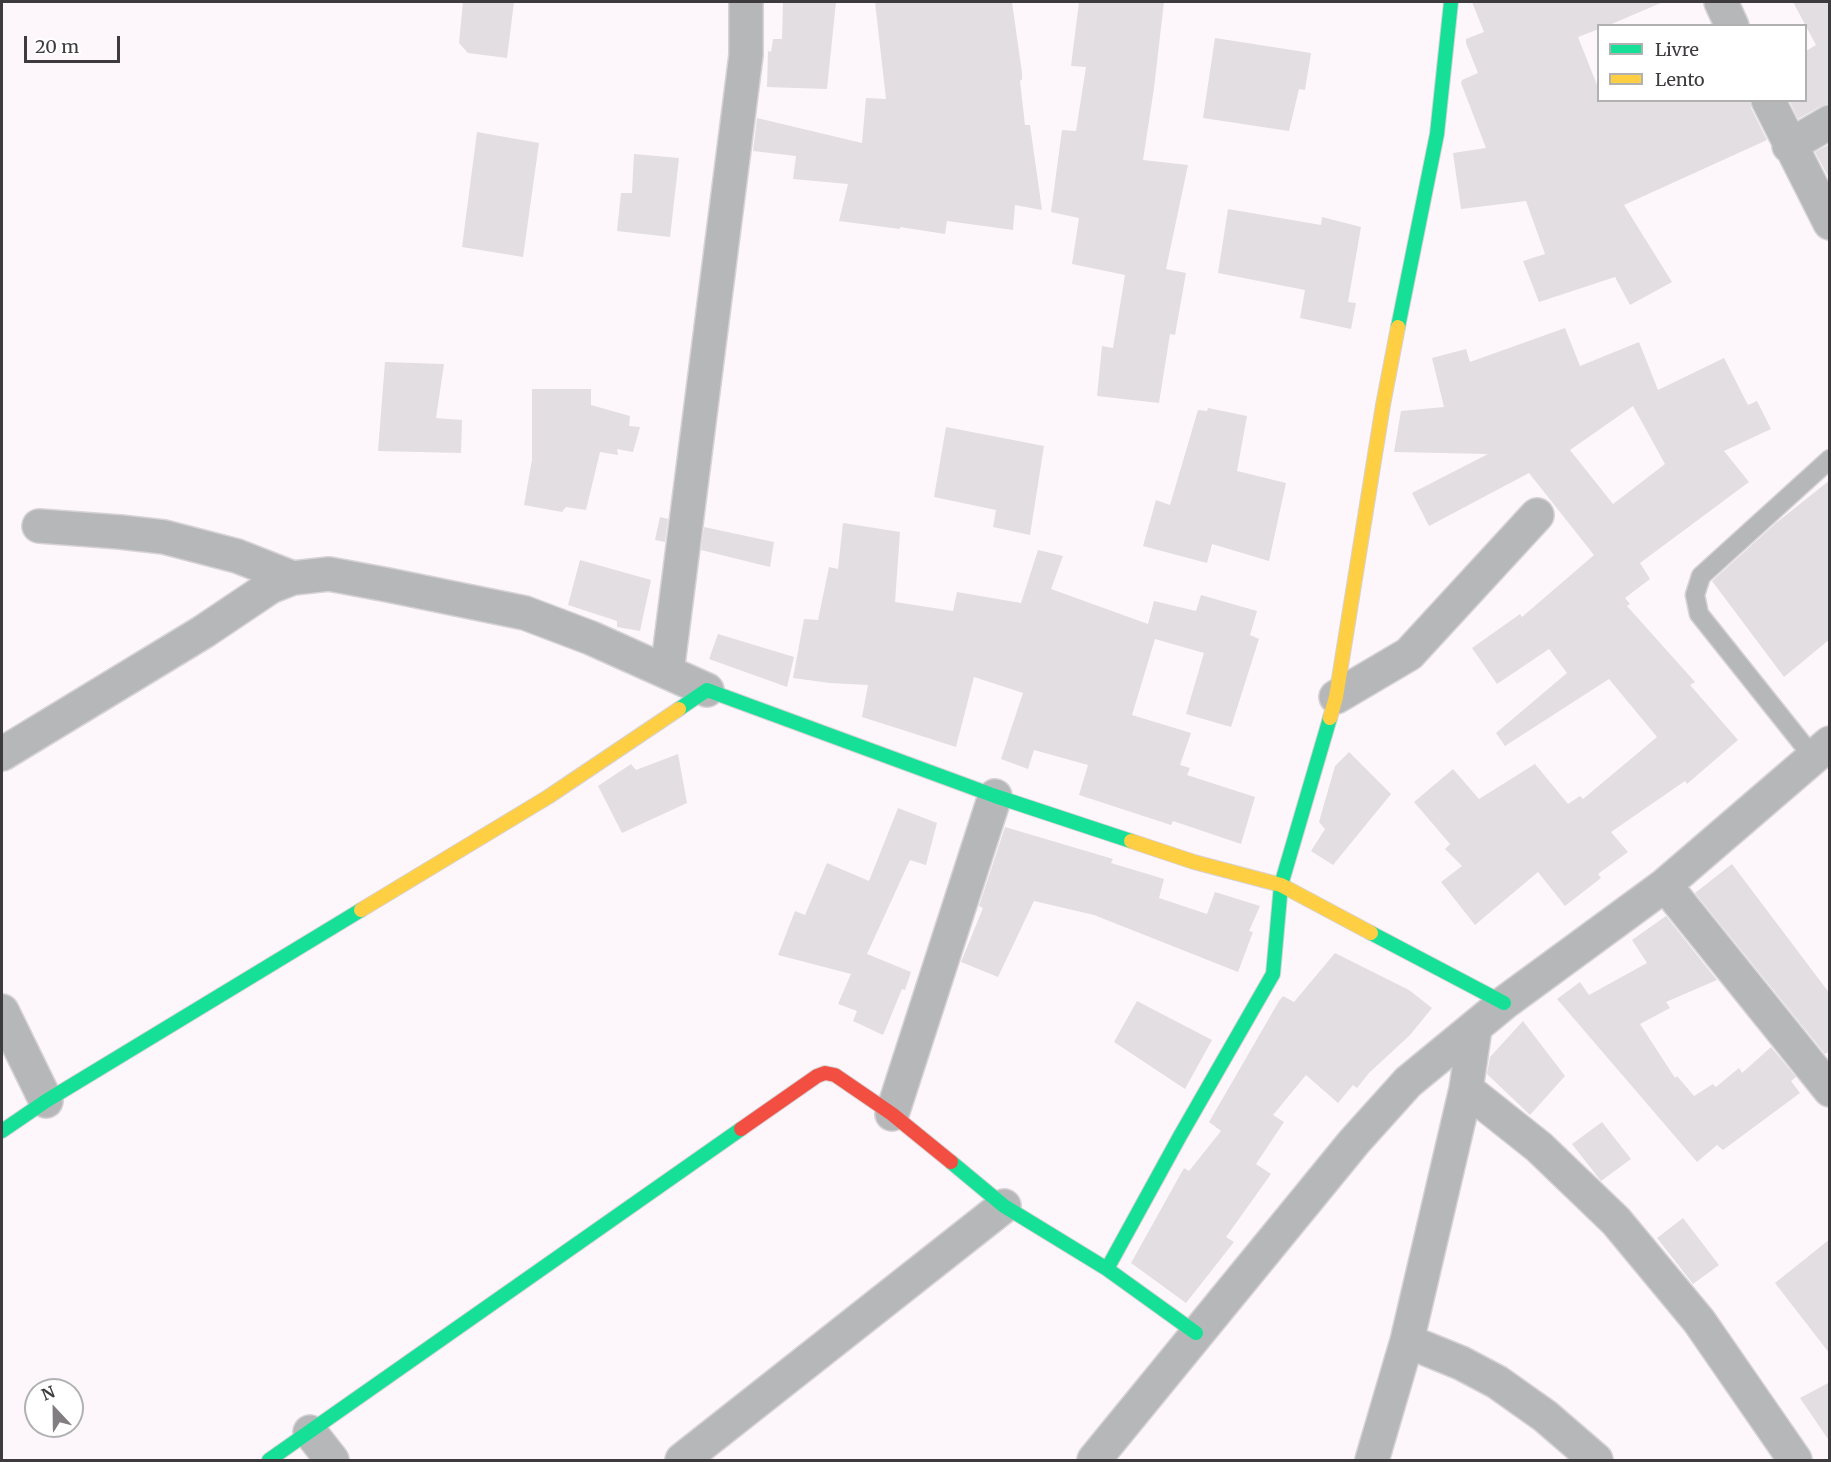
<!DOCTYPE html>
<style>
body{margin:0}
#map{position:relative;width:1831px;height:1462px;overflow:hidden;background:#fdf7fb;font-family:Merriweather,serif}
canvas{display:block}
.frame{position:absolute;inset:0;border:3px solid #3e3b3e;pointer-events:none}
.legend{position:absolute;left:1597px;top:24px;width:210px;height:78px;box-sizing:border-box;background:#fff;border:2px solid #b2b1b2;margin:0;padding:8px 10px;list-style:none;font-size:18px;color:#3e3b3e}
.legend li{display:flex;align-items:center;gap:12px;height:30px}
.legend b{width:30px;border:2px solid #b2b1b2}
.north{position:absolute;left:24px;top:1378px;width:60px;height:60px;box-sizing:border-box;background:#fff;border:2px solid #b2b1b2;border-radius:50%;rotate:338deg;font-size:16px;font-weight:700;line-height:24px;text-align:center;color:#3e3b3e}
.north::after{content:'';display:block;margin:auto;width:21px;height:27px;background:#817d80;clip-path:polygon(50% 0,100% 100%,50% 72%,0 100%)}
.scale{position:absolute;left:24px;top:36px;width:96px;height:27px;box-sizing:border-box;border:3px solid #3e3b3e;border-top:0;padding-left:8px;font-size:18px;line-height:21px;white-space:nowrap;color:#3e3b3e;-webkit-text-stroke:4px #fff;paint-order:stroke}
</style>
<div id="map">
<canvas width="1831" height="1462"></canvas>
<div class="frame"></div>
<ul class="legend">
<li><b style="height:8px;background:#16e098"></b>Livre</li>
<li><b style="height:8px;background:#ffcf43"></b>Lento</li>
</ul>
<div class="north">N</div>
<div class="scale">20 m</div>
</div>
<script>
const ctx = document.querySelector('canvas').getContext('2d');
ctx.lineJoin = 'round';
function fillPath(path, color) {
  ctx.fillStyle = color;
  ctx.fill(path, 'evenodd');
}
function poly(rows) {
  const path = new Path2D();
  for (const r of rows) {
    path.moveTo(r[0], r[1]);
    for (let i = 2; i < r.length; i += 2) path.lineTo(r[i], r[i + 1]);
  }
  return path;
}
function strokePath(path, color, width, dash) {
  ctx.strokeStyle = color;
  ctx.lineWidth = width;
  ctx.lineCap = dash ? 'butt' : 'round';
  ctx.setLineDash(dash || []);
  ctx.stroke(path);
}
fillPath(poly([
 [463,2,514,2,507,58,468,53,459,43],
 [783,2,836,2,827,89,767,87,768,51,771,52,773,39,782,39],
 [875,2,1012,2,1022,73,1022,79,1020,81,1025,125,1030,125,1042,210,1015,205,1013,230,947,221,945,234,900,227,900,229,839,221,848,184,793,179,796,156,753,151,757,118,862,143,866,98,886,99],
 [1079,2,1164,2,1154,88,1143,160,1188,165,1166,269,1186,273,1175,335,1170,334,1159,403,1097,396,1102,346,1113,348,1125,275,1072,264,1079,218,1051,212,1062,130,1076,131,1086,67,1071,66],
 [1472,2,1663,2,1607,26,1599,26,1599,29,1578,37,1599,90,1599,100,1750,100,1751,108,1767,140,1624,205,1672,282,1630,305,1615,277,1539,302,1523,261,1545,254,1526,201,1461,209,1453,153,1486,148,1461,83,1462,80,1478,73,1466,43,1466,39,1484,32],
 [1793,2,1830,2,1830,103,1821,106,1798,119,1789,100,1806,100,1806,51,1816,45],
 [1215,38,1311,53,1305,90,1299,89,1289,131,1203,118],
 [477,132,539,143,523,257,462,247],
 [1830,144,1830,180,1815,152],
 [634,154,679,158,670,237,617,231,621,193,632,193],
 [1228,209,1321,225,1322,217,1361,227,1348,302,1356,303,1351,329,1300,318,1305,290,1218,273],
 [1565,328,1580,366,1639,342,1658,390,1724,358,1748,405,1757,401,1771,429,1724,451,1749,482,1640,563,1650,579,1625,598,1630,604,1627,606,1695,682,1690,685,1738,740,1687,784,1685,781,1611,832,1628,852,1598,874,1601,878,1565,906,1538,872,1475,925,1441,882,1462,866,1445,849,1450,844,1414,802,1453,769,1479,799,1535,764,1568,804,1580,796,1583,799,1657,737,1609,679,1505,746,1496,733,1567,673,1549,649,1497,684,1472,648,1520,614,1522,617,1594,555,1529,473,1429,526,1412,493,1488,454,1394,452,1401,411,1444,407,1432,358,1466,349,1470,362],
 [1633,406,1665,464,1613,504,1570,450],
 [385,362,444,364,436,418,462,420,461,453,378,451],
 [532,389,591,389,591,405,630,416,629,426,640,427,633,452,617,449,618,455,600,452,586,510,566,507,562,512,524,505,532,460],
 [1208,408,1247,416,1237,471,1286,483,1269,561,1212,544,1207,563,1143,546,1156,500,1170,505,1198,410,1207,411],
 [946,427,1044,446,1030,535,993,527,996,510,934,497],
 [1830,480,1830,639,1784,677,1712,581,1776,523],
 [660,517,668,519,665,542,655,540],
 [843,523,900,532,895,602,953,611,957,592,1021,603,1038,550,1063,556,1051,589,1148,624,1154,601,1196,611,1201,595,1257,611,1250,635,1259,639,1231,727,1186,714,1204,653,1155,639,1132,715,1191,733,1180,765,1190,768,1187,775,1255,797,1241,844,1173,821,1171,825,1079,795,1088,765,1034,750,1028,769,1001,759,1023,693,974,677,956,747,862,717,868,685,830,683,793,678,804,619,818,620,829,567,838,569],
 [704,527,774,542,770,567,701,550],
 [580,560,651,580,640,631,617,627,617,621,568,605],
 [718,634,794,657,787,687,709,659],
 [1349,752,1391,794,1333,865,1311,851,1325,829,1319,822,1335,766],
 [678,754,687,803,622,833,598,786,631,764,636,770],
 [898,808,937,823,926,865,910,860,867,954,911,972,905,990,902,989,883,1035,853,1021,857,1011,838,1004,851,974,778,955,795,911,805,915,827,863,869,881],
 [1005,827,1113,859,1111,863,1164,879,1159,898,1207,914,1215,892,1260,906,1249,931,1253,932,1238,972,1094,915,1034,901,998,977,961,962,983,908,979,906],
 [1732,864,1830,994,1830,1051,1825,1054,1695,893],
 [1666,916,1717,980,1666,1002,1670,1008,1640,1024,1675,1078,1677,1076,1694,1096,1713,1084,1716,1087,1739,1068,1742,1073,1771,1047,1796,1077,1791,1081,1800,1093,1723,1150,1717,1145,1697,1162,1557,999,1580,982,1589,995,1647,963,1632,940],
 [1335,953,1409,990,1432,1008,1410,1035,1369,1073,1357,1088,1353,1085,1338,1103,1306,1075,1273,1115,1284,1122,1256,1164,1271,1174,1226,1237,1234,1242,1186,1303,1131,1263,1184,1168,1189,1171,1221,1131,1209,1122,1279,1001,1283,996,1294,1002],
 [1137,1001,1212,1040,1185,1089,1114,1042],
 [1523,1021,1565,1076,1530,1115,1487,1074,1490,1057],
 [1602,1122,1631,1159,1601,1181,1572,1144],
 [1683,1218,1719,1265,1693,1284,1657,1238],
 [1830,1239,1830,1354,1775,1283],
 [1830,1382,1830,1442,1800,1398]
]), '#e2dee1');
const lane = poly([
 [1813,757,1699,614,1695,595,1701,576,1830,459]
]);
const street = poly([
 [1721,2,1732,26],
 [1768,100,1830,223],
 [1789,146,1830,122],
 [39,526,120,532,164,537,237,556,293,578],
 [667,672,746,55,746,2],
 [1336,697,1409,654,1537,515],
 [2,754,203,632,270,587,293,578,329,574,388,585,525,613,591,638,707,690],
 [1665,885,1830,1090],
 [2,1011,46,1101],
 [1466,1089,1539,1147,1616,1221,1699,1321,1795,1460],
 [892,1114,995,796],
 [1407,1341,1461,1363,1497,1382,1545,1416,1596,1460],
 [310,1432,332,1460],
 [682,1460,1004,1206],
 [1094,1460,1354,1142,1408,1082,1504,1003,1665,885,1830,743],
 [1372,1460,1407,1341,1466,1089,1475,1028]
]);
const fast = poly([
 [1398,327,1437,134,1451,2],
 [679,709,707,690,995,796,1131,841],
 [1371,933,1504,1003],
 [2,1131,46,1101,361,910],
 [951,1162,1004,1206,1107,1269,1196,1333],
 [1107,1269,1180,1136,1273,974,1281,885,1330,718],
 [269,1460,741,1129]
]);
const slow = poly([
 [1330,718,1336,697,1383,405,1398,327],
 [1131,841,1194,862,1281,885,1371,933],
 [361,910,548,797,679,709]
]);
const jam = poly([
 [741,1129,817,1076,825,1073,835,1075,892,1114,951,1162]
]);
strokePath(lane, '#d6d2d5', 21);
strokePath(street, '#d6d2d5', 36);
strokePath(fast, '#d6d2d5', 16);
strokePath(slow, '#d6d2d5', 16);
strokePath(jam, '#d6d2d5', 16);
strokePath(lane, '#b6b7b8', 18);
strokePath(street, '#b6b7b8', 33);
strokePath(fast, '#16e098', 14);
strokePath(slow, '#ffcf43', 14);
strokePath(jam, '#f24e42', 14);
</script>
